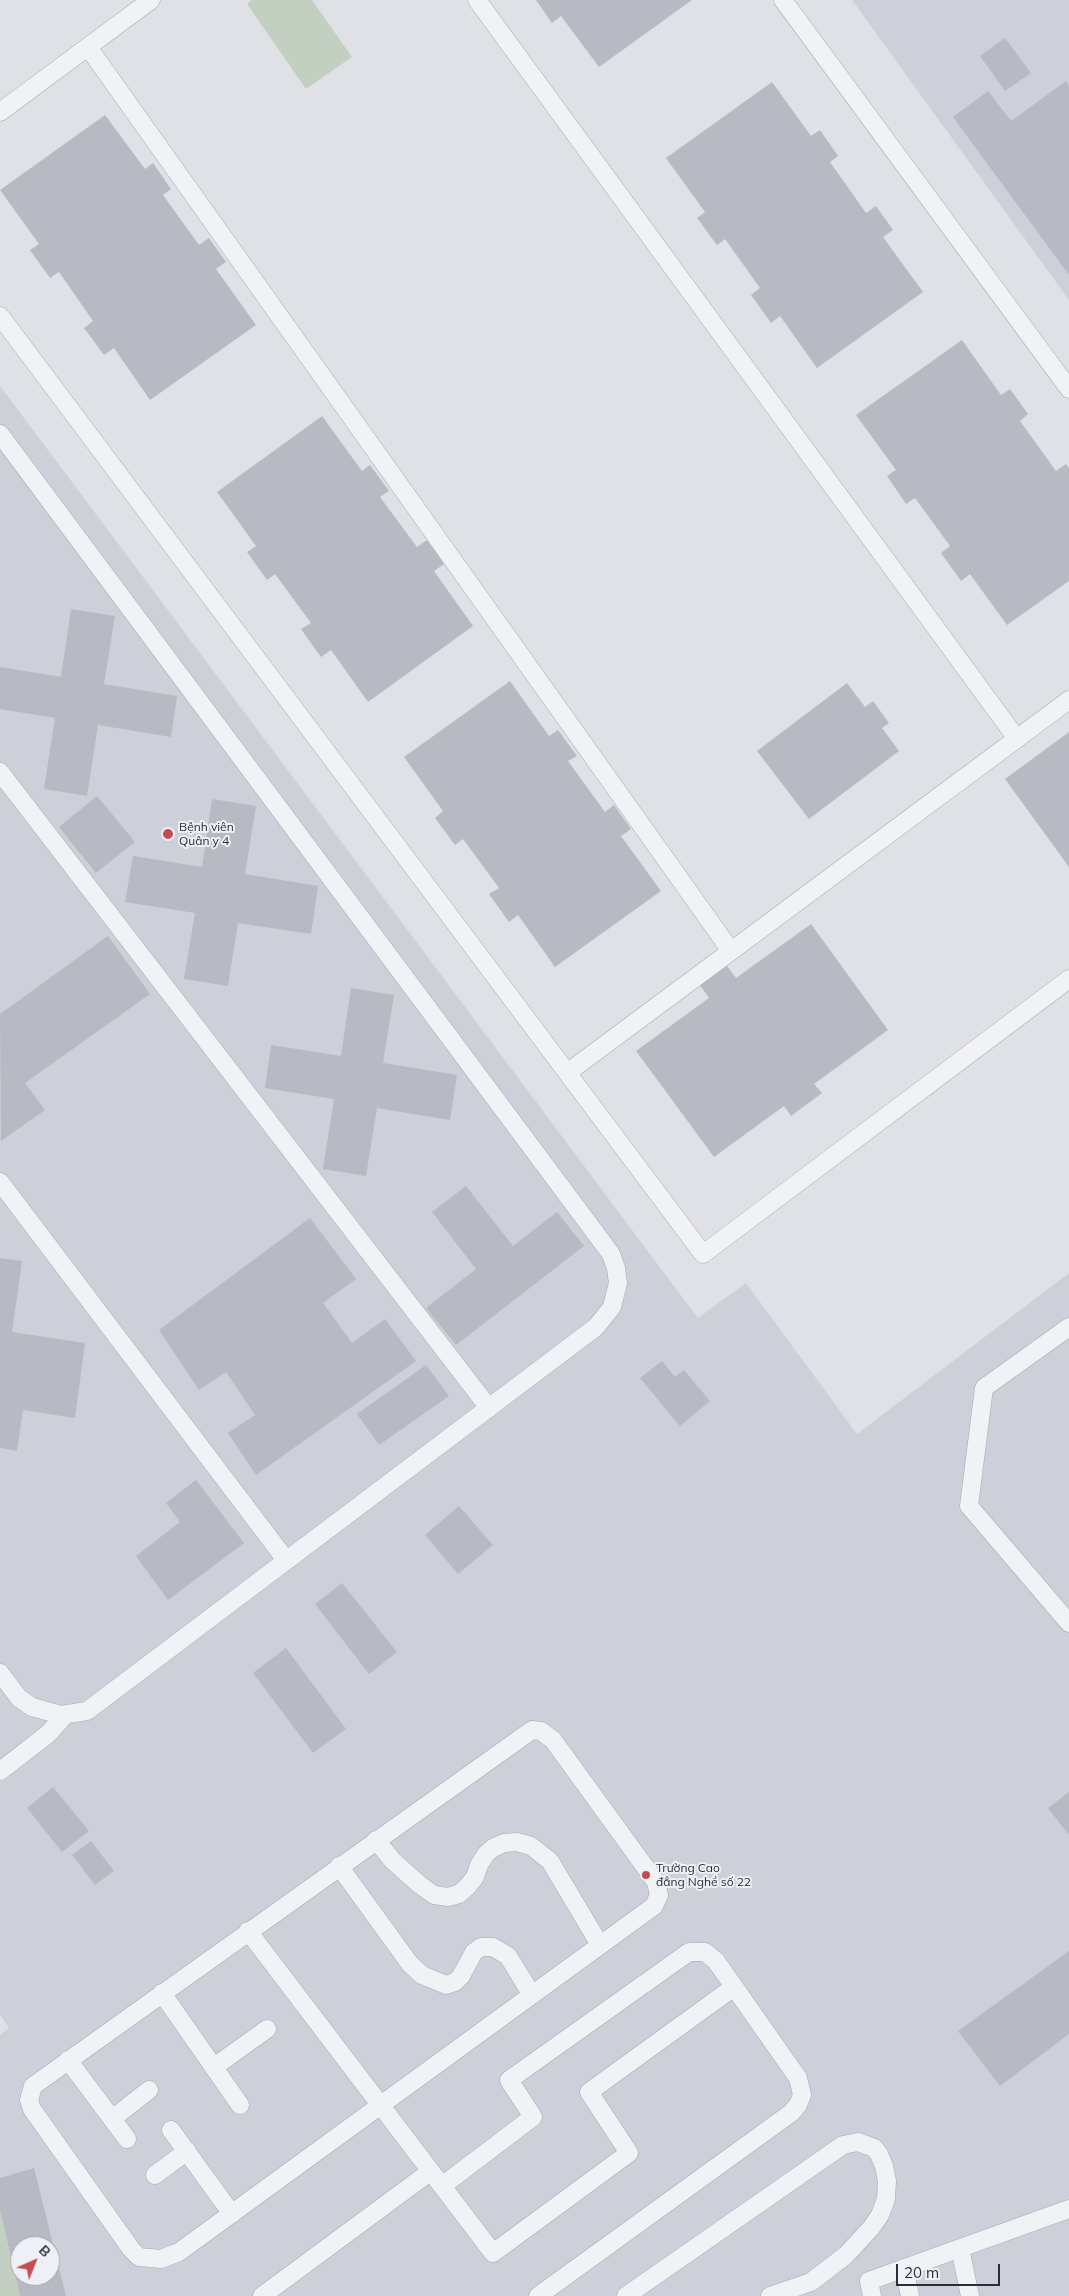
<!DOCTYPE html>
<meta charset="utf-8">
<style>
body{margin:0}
#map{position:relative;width:1069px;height:2296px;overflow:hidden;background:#dfe1e7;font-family:Mulish,sans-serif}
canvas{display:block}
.north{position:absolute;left:10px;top:2236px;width:50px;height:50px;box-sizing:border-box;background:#eef0f5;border:1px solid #9fa2ab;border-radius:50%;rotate:44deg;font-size:14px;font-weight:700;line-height:20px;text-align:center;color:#292e3c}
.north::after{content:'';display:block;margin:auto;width:18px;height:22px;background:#c24e51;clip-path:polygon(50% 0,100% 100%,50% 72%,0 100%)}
.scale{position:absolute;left:896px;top:2264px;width:104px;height:22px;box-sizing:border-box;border:2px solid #292e3c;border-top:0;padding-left:6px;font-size:15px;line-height:18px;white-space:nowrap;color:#292e3c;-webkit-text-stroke:4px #eef0f5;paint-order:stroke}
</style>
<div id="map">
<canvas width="1069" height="2296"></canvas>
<div class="north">B</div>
<div class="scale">20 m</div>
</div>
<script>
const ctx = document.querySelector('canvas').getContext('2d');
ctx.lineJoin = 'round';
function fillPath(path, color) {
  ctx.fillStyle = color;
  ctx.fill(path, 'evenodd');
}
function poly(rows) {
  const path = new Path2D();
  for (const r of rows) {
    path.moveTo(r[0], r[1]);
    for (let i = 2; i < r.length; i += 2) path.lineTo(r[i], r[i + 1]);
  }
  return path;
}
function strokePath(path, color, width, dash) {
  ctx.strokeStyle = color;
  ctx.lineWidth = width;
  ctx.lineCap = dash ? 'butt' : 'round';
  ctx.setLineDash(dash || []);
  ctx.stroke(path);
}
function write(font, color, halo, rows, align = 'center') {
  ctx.font = font + ' Mulish,sans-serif';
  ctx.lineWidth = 4;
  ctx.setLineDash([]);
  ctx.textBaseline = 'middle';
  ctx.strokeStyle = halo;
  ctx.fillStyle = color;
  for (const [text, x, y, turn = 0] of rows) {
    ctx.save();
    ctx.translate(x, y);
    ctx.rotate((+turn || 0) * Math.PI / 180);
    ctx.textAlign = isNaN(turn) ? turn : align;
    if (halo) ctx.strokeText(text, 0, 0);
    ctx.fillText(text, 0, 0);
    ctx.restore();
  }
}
fillPath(poly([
 [852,0,1069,0,1069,300],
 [0,386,698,1318,746,1283,857,1434,1069,1273,1069,2296,20,2296,0,2210,0,2035,9,2028,0,2015],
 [20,2246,50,2246,50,2276,20,2276]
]), '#cdd0d8');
fillPath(poly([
 [252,0,312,0,352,57,306,89,247,4],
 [0,2210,20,2296,0,2296]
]), '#c3d0c1');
fillPath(poly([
 [536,0,692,0,599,67,561,16,552,23],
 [1005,38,1031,73,1005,91,980,56],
 [1066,81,1069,86,1069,275,953,117,988,91,1011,121],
 [772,82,811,136,820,130,838,156,830,162,866,213,876,206,893,230,883,237,923,292,817,368,780,316,771,323,751,295,760,288,725,239,717,245,697,218,705,212,666,158],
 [105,115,145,169,153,163,171,189,163,195,199,245,209,238,226,262,216,269,256,325,150,400,114,348,104,355,84,328,93,321,59,272,50,278,30,250,39,244,0,190],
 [962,340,1001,395,1010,389,1028,414,1020,421,1056,471,1066,464,1069,468,1069,581,1007,625,970,574,961,581,941,553,950,546,915,498,906,504,887,476,896,470,856,415],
 [322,416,362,471,370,465,389,491,380,497,417,547,427,540,444,564,434,571,473,626,368,702,331,650,321,657,301,629,311,623,275,574,267,580,247,552,256,546,217,492],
 [71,609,115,616,104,684,177,696,171,737,98,725,87,796,44,789,55,718,0,709,0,667,61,677],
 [510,681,549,736,558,730,577,756,568,761,605,812,614,805,631,829,621,836,661,891,555,967,518,915,509,922,489,894,499,888,463,839,455,845,435,818,443,811,404,757],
 [847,683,865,707,873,701,889,723,882,728,899,751,809,819,757,751],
 [1069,732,1069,867,1005,779],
 [97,796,135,842,96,873,59,827],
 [212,799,256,806,245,874,318,886,311,934,238,923,228,986,184,979,195,913,125,902,133,856,202,867],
 [811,924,888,1030,814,1084,822,1093,791,1116,784,1106,714,1157,636,1051,709,998,700,985,727,966,736,978],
 [108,936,150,994,25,1083,45,1110,1,1141,0,1014],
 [351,988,394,995,383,1063,457,1075,450,1120,377,1108,366,1176,323,1169,334,1099,265,1088,271,1045,341,1056],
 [466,1186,513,1246,557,1212,584,1246,456,1345,426,1308,476,1269,432,1212],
 [310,1218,356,1279,323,1303,352,1343,385,1319,416,1361,256,1475,228,1433,255,1415,226,1372,199,1390,159,1330],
 [0,1258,22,1261,12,1332,85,1343,75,1418,23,1410,17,1451,0,1448],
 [662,1361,675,1377,684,1370,710,1401,680,1426,640,1378],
 [426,1365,449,1396,379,1445,357,1414],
 [196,1480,244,1543,168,1600,136,1556,180,1522,166,1503],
 [459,1506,493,1545,458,1574,425,1535],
 [342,1583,397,1652,369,1674,315,1604],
 [286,1648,346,1729,313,1753,253,1673],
 [53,1787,89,1831,62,1852,27,1808],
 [1069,1792,1069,1835,1048,1808],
 [91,1841,114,1871,95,1885,72,1855],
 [1069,1951,1069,2034,1000,2086,958,2031],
 [34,2168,66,2296,20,2296,0,2210,0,2178],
 [20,2246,50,2246,50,2276,20,2276]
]), '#b7bac3');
const service = poly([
 [477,0,1017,739],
 [783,0,1069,389],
 [88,47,731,951],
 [0,112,151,0],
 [0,316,703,1254,1069,979],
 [0,434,611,1254,616,1268,618,1283,612,1307,596,1327,87,1711,61,1715,32,1707,19,1698,0,1673],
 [0,772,489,1408],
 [567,1073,1069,700],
 [0,1182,286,1560],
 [1069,1327,984,1388,969,1506,1069,1623],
 [532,1730,541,1731,553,1740,656,1882,659,1895,654,1906,179,2252,161,2259,139,2257,131,2249,32,2109,29,2100,33,2086,532,1730],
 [0,1771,48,1734,65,1715],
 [376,1840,393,1861,420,1885,434,1895,448,1897,459,1894,468,1886,475,1877,479,1865,486,1854,493,1848,504,1843,517,1842,531,1846,550,1861,600,1945],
 [339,1866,410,1964,422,1975,446,1985,455,1982,461,1976,474,1952,481,1947,493,1947,508,1956,532,1995],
 [248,1931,493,2253,629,2153,589,2092,734,1987],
 [162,1993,240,2105],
 [68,2060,127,2139],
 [214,2067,267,2029],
 [112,2119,149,2090],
 [171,2130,232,2214],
 [155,2175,187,2151],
 [442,2186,533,2117,509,2080,689,1952,705,1952,716,1961,798,2078,802,2095,798,2105,791,2113,538,2296],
 [960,2248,970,2296],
 [904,2268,910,2296],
 [262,2296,431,2171],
 [626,2296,843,2145,858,2142,874,2148,879,2154,884,2166,887,2181,886,2199,880,2215,871,2228,846,2255,811,2282,770,2296],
 [872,2296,869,2281,1069,2209]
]);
strokePath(service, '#a5a8b0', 19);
strokePath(service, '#f1f2f6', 18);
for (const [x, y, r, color] of [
 [168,834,6,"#c24e51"],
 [646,1875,5,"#c24e51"]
]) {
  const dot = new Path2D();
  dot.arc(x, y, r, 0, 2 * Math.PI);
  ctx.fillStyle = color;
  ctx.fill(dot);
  strokePath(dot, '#eef0f5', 2);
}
write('12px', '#292e3c', '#eef0f5', [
 ["Bệnh viên",179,827],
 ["Quân y 4",179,841],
 ["Trường Cao",656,1868],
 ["đẳng Nghề số 22",656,1882]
], 'left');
</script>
